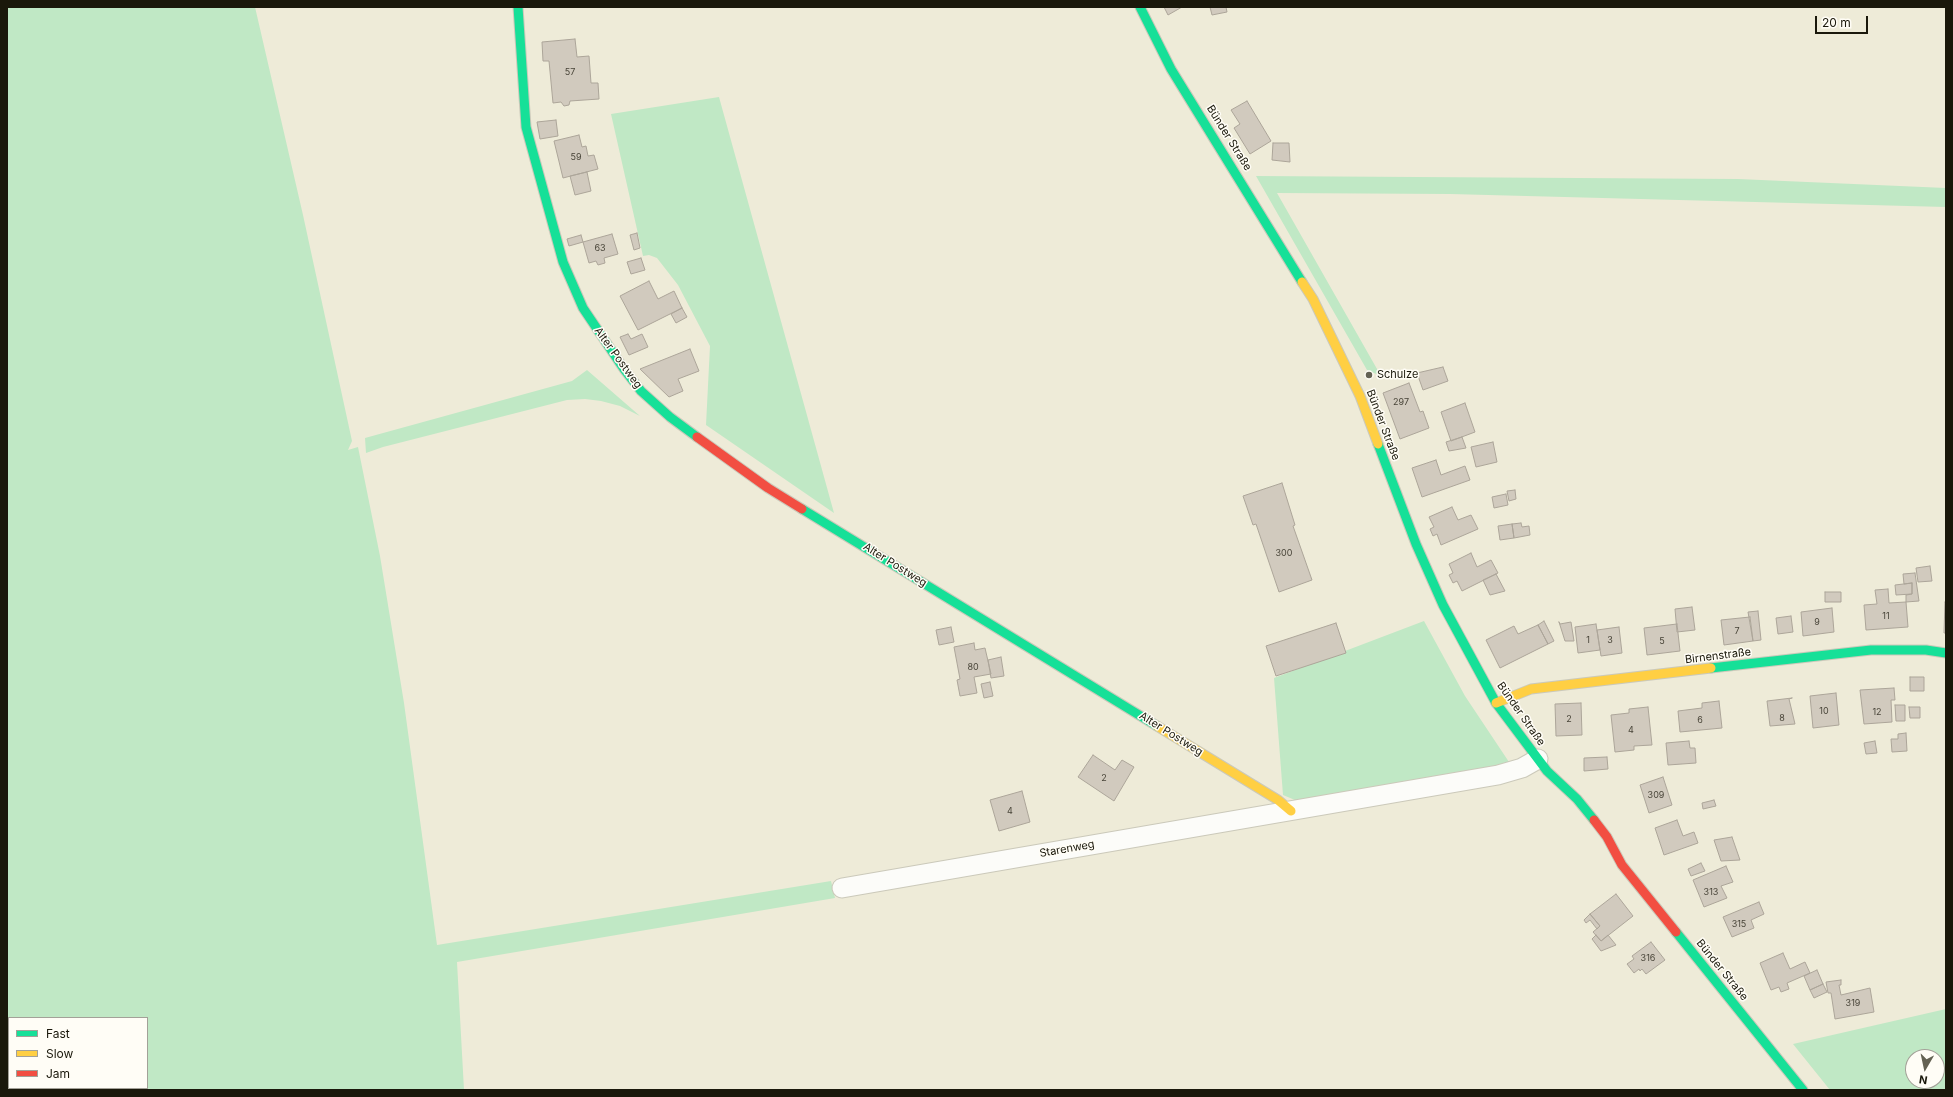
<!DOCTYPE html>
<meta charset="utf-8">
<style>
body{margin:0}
#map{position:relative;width:1953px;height:1097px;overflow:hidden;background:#eeebd8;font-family:Inter,sans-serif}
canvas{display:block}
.frame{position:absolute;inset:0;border:8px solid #1a180b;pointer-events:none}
.legend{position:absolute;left:8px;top:1017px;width:140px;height:72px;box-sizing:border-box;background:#fffdf6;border:1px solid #a3a198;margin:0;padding:5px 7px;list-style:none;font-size:12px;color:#1a180b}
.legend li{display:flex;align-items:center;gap:8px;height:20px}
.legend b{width:20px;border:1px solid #a3a198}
.north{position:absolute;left:1905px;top:1049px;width:40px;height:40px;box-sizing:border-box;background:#fffdf6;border:1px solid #a3a198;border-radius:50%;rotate:189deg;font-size:11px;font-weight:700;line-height:16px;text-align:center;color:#1a180b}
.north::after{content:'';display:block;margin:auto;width:14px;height:18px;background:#646253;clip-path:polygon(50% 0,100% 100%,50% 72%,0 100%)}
.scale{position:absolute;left:1815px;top:16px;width:53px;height:18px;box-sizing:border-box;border:2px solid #1a180b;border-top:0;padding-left:5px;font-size:12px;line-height:14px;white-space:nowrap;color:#1a180b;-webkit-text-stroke:3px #fffdf6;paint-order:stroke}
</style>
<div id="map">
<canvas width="1953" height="1097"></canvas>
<div class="frame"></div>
<ul class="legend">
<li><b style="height:5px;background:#16e098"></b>Fast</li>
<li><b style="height:5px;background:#ffcf43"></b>Slow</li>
<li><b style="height:5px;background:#f24e42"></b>Jam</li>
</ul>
<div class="north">N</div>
<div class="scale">20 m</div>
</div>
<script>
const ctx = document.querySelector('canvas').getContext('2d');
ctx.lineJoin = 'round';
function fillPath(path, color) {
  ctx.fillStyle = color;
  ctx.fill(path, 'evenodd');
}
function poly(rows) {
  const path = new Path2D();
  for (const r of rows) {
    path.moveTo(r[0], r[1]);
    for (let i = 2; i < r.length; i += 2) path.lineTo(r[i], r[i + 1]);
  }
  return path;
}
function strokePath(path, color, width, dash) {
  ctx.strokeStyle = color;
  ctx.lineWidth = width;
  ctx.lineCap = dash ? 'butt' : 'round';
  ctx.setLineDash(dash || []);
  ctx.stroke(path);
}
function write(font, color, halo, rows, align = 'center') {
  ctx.font = font + ' Inter,sans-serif';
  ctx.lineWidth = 3;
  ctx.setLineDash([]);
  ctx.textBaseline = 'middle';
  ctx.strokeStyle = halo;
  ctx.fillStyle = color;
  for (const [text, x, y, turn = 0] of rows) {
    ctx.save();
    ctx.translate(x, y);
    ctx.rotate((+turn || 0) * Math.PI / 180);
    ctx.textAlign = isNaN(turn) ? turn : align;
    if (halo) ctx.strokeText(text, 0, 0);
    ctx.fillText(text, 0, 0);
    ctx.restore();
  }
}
fillPath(poly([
 [7,7,255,7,303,215,352,441,348,450,358,447,380,556,404,703,437,945,831,881,835,898,457,962,464,1090,7,1090],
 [9,1018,147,1018,147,1088,9,1088],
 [719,97,834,513,706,425,710,346,678,285,657,258,649,255,643,256,611,114],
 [1256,176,1738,179,1946,188,1946,207,1450,194,1277,193,1381,376,1367,370],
 [587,370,640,416,620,406,601,401,585,399,567,400,383,447,366,453,365,438,572,381],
 [1424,621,1465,696,1509,762,1489,770,1312,802,1295,800,1283,795,1274,678],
 [1946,1009,1946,1090,1830,1090,1793,1044],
 [1913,1057,1937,1057,1937,1081,1913,1081]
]), '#c0e8c5');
const building = poly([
 [1164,7,1182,7,1168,15,1164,7],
 [1210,7,1226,7,1227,12,1212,15,1210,7],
 [575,39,577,57,589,56,591,83,598,83,599,99,570,101,569,105,564,106,561,102,553,103,549,61,543,61,542,42,575,39],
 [1247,101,1271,141,1250,154,1234,128,1240,124,1231,110,1247,101],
 [556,120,558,136,540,139,537,122,556,120],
 [579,135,582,147,586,146,588,156,594,155,598,169,563,178,554,141,579,135],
 [1273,143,1289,143,1290,162,1272,160,1273,143],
 [587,172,591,191,575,195,570,176,587,172],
 [637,233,640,248,634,250,630,235,637,233],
 [612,234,618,254,604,258,605,263,598,265,596,261,589,263,583,242,612,234],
 [581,235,583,242,569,246,567,239,581,235],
 [641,258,645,270,631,274,627,262,641,258],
 [649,281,658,299,674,291,682,308,638,330,620,296,649,281],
 [682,308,687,317,676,323,671,314,682,308],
 [628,334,631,339,642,334,648,347,629,355,620,337,628,334],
 [690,349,699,371,678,379,683,391,669,397,640,369,690,349],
 [1443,367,1448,381,1423,390,1417,373,1443,367],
 [1409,383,1420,412,1423,411,1429,428,1400,439,1383,393,1409,383],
 [1465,403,1475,432,1451,441,1441,412,1465,403],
 [1462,437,1466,448,1449,451,1446,442,1462,437],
 [1493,442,1497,462,1476,467,1471,447,1493,442],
 [1436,460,1441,475,1465,466,1470,480,1422,497,1412,468,1436,460],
 [1282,483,1295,525,1293,526,1312,580,1279,592,1256,524,1253,525,1243,496,1282,483],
 [1515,490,1516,499,1509,501,1507,491,1515,490],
 [1506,494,1508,505,1494,508,1492,497,1506,494],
 [1452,507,1458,520,1471,515,1478,529,1441,545,1437,534,1433,536,1430,529,1434,527,1429,517,1452,507],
 [1521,523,1522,527,1529,526,1530,535,1514,538,1512,524,1521,523],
 [1512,524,1514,538,1500,540,1498,526,1512,524],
 [1471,553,1477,567,1491,560,1498,573,1462,591,1457,581,1453,583,1449,575,1453,573,1449,564,1471,553],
 [1930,566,1932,581,1918,582,1916,568,1930,566],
 [1915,573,1919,601,1906,602,1906,595,1912,594,1912,583,1904,584,1903,574,1915,573],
 [1496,574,1505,591,1490,595,1483,580,1496,574],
 [1912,583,1912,594,1896,595,1895,585,1912,583],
 [1888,589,1889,603,1906,602,1908,627,1866,630,1864,605,1877,604,1875,590,1888,589],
 [1825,592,1841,592,1841,602,1825,602,1825,592],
 [1945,602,1946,602,1946,633,1944,633,1945,602],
 [1692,607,1695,630,1677,632,1675,609,1692,607],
 [1832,608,1834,632,1803,636,1801,612,1832,608],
 [1758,611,1761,640,1753,641,1748,612,1758,611],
 [1791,616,1793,632,1778,634,1776,618,1791,616],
 [1750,617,1753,641,1724,645,1721,620,1750,617],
 [1544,621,1554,641,1548,644,1538,625,1544,621],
 [1559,622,1560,624,1571,622,1574,641,1565,641,1559,622],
 [1336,623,1346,653,1276,676,1266,646,1336,623],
 [1596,624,1600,650,1578,653,1575,627,1596,624],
 [1677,624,1680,651,1647,655,1644,628,1677,624],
 [1538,625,1548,644,1500,668,1486,640,1514,626,1518,634,1538,625],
 [951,627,954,642,939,645,936,630,951,627],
 [1619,627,1622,653,1601,656,1597,630,1619,627],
 [974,643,975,650,985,648,991,674,974,677,977,693,960,696,957,680,960,679,954,647,974,643],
 [1001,657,1004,676,991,678,988,660,1001,657],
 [1910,677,1924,677,1924,691,1910,691,1910,677],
 [990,682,993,696,984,698,981,684,990,682],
 [1894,688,1895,700,1891,700,1892,722,1864,724,1860,690,1894,688],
 [1836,693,1839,725,1813,728,1810,696,1836,693],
 [1792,698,1789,699,1795,724,1770,726,1767,701,1792,698],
 [1719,701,1722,728,1680,732,1678,711,1702,708,1702,703,1719,701],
 [1581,703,1582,735,1556,736,1555,704,1581,703],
 [1895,705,1905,705,1905,721,1896,721,1895,705],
 [1648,707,1652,745,1634,746,1634,750,1615,752,1611,715,1629,713,1629,709,1648,707],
 [1909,707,1920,707,1920,718,1910,718,1909,707],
 [1906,733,1907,751,1892,752,1891,739,1898,739,1898,734,1906,733],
 [1689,741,1690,748,1695,748,1696,763,1668,765,1666,743,1689,741],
 [1875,741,1877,753,1866,754,1864,743,1875,741],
 [1093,755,1115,770,1122,760,1134,767,1114,801,1078,777,1093,755],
 [1607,757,1608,769,1584,771,1584,758,1607,757],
 [1663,777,1672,805,1649,813,1640,785,1663,777],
 [1022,791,1030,822,999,831,990,800,1022,791],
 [1714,800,1716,806,1703,809,1702,803,1714,800],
 [1677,820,1683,836,1694,832,1698,843,1664,855,1655,828,1677,820],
 [1732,837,1740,860,1721,861,1714,840,1732,837],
 [1701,863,1705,871,1691,876,1688,869,1701,863],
 [1726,866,1733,882,1721,886,1727,898,1704,907,1693,880,1726,866],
 [1616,894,1633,916,1601,941,1593,932,1600,926,1590,914,1616,894],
 [1759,902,1764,914,1751,920,1754,928,1732,937,1723,917,1759,902],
 [1590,914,1600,926,1597,929,1590,920,1586,923,1584,920,1590,914],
 [1596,935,1601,941,1608,935,1616,945,1601,951,1592,939,1596,935],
 [1651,942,1665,960,1646,974,1642,969,1640,971,1639,969,1634,973,1627,964,1634,959,1632,956,1651,942],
 [1783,953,1790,969,1805,962,1810,973,1787,983,1789,989,1781,992,1779,987,1771,990,1760,963,1783,953],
 [1817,970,1823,984,1810,990,1804,976,1817,970],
 [1841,980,1841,985,1839,985,1841,995,1870,988,1874,1012,1835,1019,1831,993,1828,993,1826,982,1841,980],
 [1823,984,1827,992,1814,998,1810,990,1823,984]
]);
fillPath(building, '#d1cabe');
strokePath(building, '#aca599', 1);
const street = poly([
 [842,888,1498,775,1522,768,1538,759]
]);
const fast = poly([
 [518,7,526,127,563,262,583,308,624,369,641,391,670,417,697,437],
 [1140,7,1171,69,1302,282],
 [1378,444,1416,544,1443,605,1496,703,1547,771,1577,799,1594,820],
 [802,509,1157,726],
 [1711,668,1871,650,1926,650,1946,653],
 [1676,932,1803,1090]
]);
const slow = poly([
 [1302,282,1313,299,1360,396,1378,444],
 [1496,703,1531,689,1711,668],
 [1157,726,1278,800,1291,811]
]);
const jam = poly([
 [697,437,768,488,802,509],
 [1594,820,1607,837,1622,865,1676,932]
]);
strokePath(street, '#cbc9ba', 21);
strokePath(fast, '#cbc9ba', 11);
strokePath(slow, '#cbc9ba', 11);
strokePath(jam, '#cbc9ba', 11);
strokePath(street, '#fcfcf9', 19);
strokePath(fast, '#16e098', 9);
strokePath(slow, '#ffcf43', 9);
strokePath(jam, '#f24e42', 9);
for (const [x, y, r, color] of [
 [1369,375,4,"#646253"]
]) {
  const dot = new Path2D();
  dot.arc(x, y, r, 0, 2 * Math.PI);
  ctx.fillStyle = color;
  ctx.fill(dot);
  strokePath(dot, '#fffdf6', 1.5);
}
write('9px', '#484438', null, [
 ["57",570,72],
 ["59",576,157],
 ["63",600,248],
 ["297",1401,402],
 ["300",1284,553],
 ["11",1886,616],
 ["9",1817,622],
 ["7",1737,631],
 ["1",1588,640],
 ["3",1610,640],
 ["5",1662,641],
 ["80",973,667],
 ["10",1824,711],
 ["12",1877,712],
 ["8",1782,718],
 ["2",1569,719],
 ["6",1700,720],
 ["4",1631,730],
 ["2",1104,778],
 ["309",1656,795],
 ["4",1010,811],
 ["313",1711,892],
 ["315",1739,924],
 ["316",1648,958],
 ["319",1853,1003]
]);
write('11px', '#1a180b', '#fffdf6', [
 ["Bünder Straße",1229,138,58],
 ["Alter Postweg",618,358,54],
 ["Bünder Straße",1383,425,69],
 ["Alter Postweg",895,565,32],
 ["Birnenstraße",1718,656,-7],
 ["Bünder Straße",1521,714,55],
 ["Alter Postweg",1171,734,32],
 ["Starenweg",1067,849,-10],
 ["Bünder Straße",1722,970,51]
]);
write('11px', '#1a180b', '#fffdf6', [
 ["Schulze",1377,375]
], 'left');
</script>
